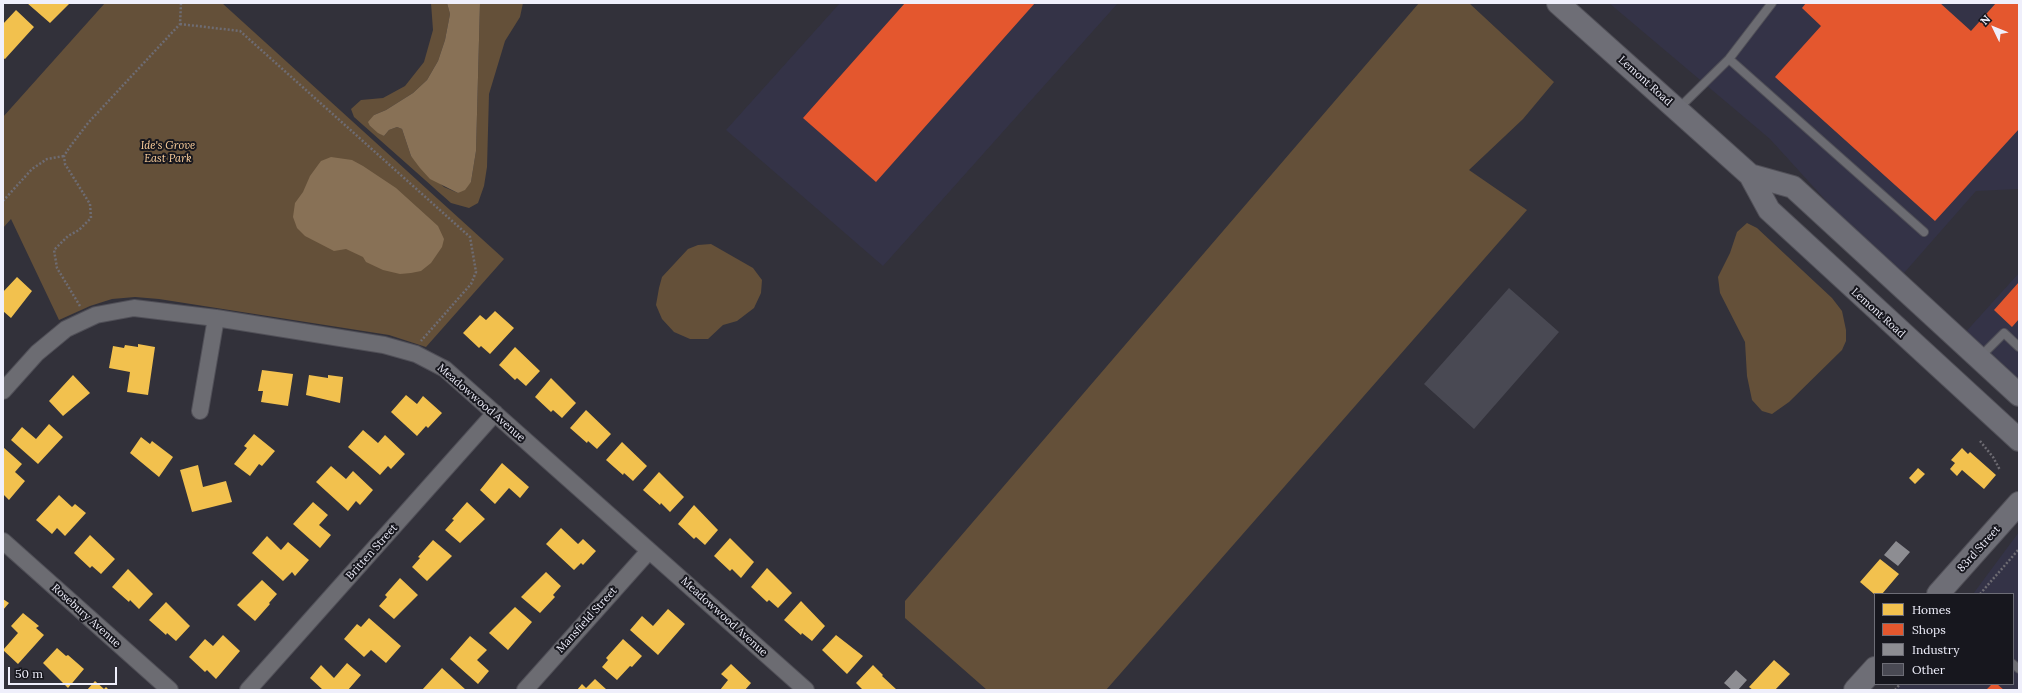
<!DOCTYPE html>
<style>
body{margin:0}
#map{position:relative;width:2022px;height:693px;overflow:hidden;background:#32313a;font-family:Lora,serif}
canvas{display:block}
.frame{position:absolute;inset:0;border:4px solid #efeffb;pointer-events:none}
.legend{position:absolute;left:1874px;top:593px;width:140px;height:92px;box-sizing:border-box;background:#17171e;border:1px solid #6d6d76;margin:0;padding:5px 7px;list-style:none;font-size:12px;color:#efeffb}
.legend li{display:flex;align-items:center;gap:8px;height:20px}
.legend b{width:20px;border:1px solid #6d6d76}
.north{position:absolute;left:1974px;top:8px;width:40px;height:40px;-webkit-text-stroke:3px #17171e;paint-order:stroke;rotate:313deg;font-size:11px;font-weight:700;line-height:16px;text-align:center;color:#efeffb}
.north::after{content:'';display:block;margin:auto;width:14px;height:18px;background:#efeffb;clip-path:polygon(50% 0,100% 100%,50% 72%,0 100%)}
.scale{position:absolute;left:8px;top:667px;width:109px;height:18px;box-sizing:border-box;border:2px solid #efeffb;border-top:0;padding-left:5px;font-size:12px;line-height:14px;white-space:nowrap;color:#efeffb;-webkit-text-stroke:3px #17171e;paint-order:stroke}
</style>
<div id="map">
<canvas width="2022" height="693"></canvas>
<div class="frame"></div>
<ul class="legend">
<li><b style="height:11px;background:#f2c14e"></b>Homes</li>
<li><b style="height:11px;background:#e4572e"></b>Shops</li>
<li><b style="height:11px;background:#8d8d92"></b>Industry</li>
<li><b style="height:11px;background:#494953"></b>Other</li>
</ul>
<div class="north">N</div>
<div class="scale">50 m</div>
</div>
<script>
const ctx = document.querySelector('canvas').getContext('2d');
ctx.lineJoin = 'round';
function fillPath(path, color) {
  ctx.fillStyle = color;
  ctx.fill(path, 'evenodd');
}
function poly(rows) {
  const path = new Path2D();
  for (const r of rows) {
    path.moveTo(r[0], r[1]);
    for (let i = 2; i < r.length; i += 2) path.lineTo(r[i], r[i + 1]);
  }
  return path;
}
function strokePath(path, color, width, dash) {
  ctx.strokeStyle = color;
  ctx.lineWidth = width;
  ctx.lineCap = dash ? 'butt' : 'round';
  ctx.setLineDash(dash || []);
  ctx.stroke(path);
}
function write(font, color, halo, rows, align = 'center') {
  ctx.font = font + ' Lora,serif';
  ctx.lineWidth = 4;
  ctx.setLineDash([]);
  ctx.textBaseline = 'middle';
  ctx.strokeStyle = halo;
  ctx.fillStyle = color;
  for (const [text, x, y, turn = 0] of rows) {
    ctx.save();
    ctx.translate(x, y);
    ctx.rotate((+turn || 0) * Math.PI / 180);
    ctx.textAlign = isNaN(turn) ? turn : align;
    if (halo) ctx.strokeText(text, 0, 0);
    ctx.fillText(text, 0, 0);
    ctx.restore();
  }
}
fillPath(poly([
 [840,3,1118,3,883,266,726,130],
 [1609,3,2019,3,2019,189,1976,191,1904,273,1850,227,1770,139],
 [2019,273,2019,385,1963,335],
 [2019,532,2019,690,1895,690,1901,684,2013,684,2013,594,1973,594]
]), '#343347');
fillPath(poly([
 [105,3,222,3,504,259,426,347,389,335,159,299,135,297,112,299,90,306,59,320,11,219,3,228,3,117],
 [431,3,447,3,450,14,445,40,438,61,427,80,413,93,386,110,374,115,370,126,384,136,389,130,397,127,402,129,411,156,444,187,458,193,471,182,476,151,480,3,523,3,520,17,505,41,489,94,487,167,484,186,478,203,469,208,451,203,354,117,351,109,361,100,383,98,405,86,424,62,433,30],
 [1419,3,1469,3,1554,82,1523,119,1469,170,1527,210,1106,690,987,690,905,618,905,601],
 [1747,223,1757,228,1832,298,1842,311,1846,330,1846,341,1842,350,1789,402,1772,414,1762,411,1752,400,1747,376,1745,342,1720,293,1718,277,1730,253,1737,232],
 [711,244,753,268,762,280,761,293,754,308,737,321,723,325,708,339,690,339,674,332,662,319,656,305,659,288,662,277,688,249,698,245]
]), '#645039');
fillPath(poly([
 [447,3,480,3,476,151,471,182,465,190,458,193,430,179,420,168,411,156,402,129,397,127,389,130,384,136,378,133,370,126,368,122,374,115,386,110,413,93,427,80,438,61,445,40,450,14],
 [331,157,352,160,363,166,396,188,438,226,444,239,442,247,431,263,421,271,411,273,400,274,383,270,366,262,363,257,346,249,334,251,305,236,297,228,293,217,295,203,303,192,310,176,318,165,321,161]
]), '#887156');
fillPath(poly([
 [27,3,70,3,50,23],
 [16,10,34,27,5,59,3,58,3,24],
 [17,277,32,291,11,318,3,311,3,292],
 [495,311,514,328,490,354,481,346,479,348,463,333,480,315,486,320],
 [138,344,155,347,148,395,127,392,130,372,109,368,113,346,124,348,125,345,138,347],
 [515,347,540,371,526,386,517,378,515,380,499,365],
 [262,370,293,374,288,406,261,402,263,391,258,391],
 [73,375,90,393,63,416,49,401],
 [309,375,328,378,328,375,343,377,340,403,306,395],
 [551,378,576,403,562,418,553,410,551,412,535,397],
 [406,395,417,404,423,396,442,413,428,428,426,426,417,436,391,412],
 [586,410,611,434,597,449,588,441,587,443,570,428],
 [49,424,63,437,38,464,11,440,22,427,36,439],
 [363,430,378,443,385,435,405,454,391,469,388,466,380,475,348,447],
 [254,434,275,451,262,466,259,464,250,476,234,464,247,448,244,446],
 [141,437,150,444,152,441,173,457,159,477,130,453],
 [622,442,647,466,633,481,624,473,623,475,606,460],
 [3,447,22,464,15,472,25,481,9,500,3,494],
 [1962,448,1968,454,1970,452,1996,475,1984,489,1962,470,1957,476,1950,469,1955,463,1951,460],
 [502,463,529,487,520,498,509,488,495,504,480,490],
 [198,465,203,487,226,481,232,502,192,512,180,470],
 [331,466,346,479,353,471,373,490,360,505,356,501,348,511,316,482],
 [1918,468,1925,474,1915,484,1909,478],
 [659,472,684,497,670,512,661,503,660,505,643,490],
 [59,495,72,507,75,504,86,513,65,536,57,528,52,534,36,520],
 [313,502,328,515,319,525,331,535,320,548,293,524],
 [467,502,485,519,460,543,445,530,454,520,452,519],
 [694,505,718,530,705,545,696,537,694,539,678,524],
 [561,528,578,544,583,539,596,551,583,565,581,563,574,570,546,544],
 [90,535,115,559,101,574,92,566,90,568,74,553],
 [267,536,281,550,288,542,309,560,295,576,292,572,283,581,252,553],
 [730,538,754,562,741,578,732,569,730,571,714,556],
 [433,540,452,556,427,581,412,567,420,558,418,557],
 [1880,559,1899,574,1882,594,1874,594,1860,582],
 [767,568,792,593,778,608,769,600,767,602,751,587],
 [128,569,153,594,139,609,130,600,129,602,112,587],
 [546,572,561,586,553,595,555,597,540,613,521,597],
 [400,578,418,595,394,619,379,606,387,597,385,595],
 [262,580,277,594,269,603,270,604,255,621,237,605],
 [3,599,9,603,3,610],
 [801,601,825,626,812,641,802,633,801,635,784,620],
 [166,602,190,626,176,641,167,633,166,635,149,620],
 [515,607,532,622,508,650,489,633],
 [668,609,685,624,658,655,630,630,642,616,653,626],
 [23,613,39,626,36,628,44,635,18,664,3,650,18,633,11,626],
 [369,618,401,646,386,663,371,650,364,657,344,639,357,624,361,627],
 [223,635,240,651,216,679,207,670,205,672,189,657,205,639,213,646],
 [836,635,863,656,847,674,822,650],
 [470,636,487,650,477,660,489,671,478,684,450,659],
 [623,639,642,656,632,667,630,666,617,680,602,667,608,660,606,658],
 [57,648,66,656,68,655,84,669,68,688,43,663],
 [1774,660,1790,674,1775,690,1753,690,1749,687],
 [347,663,361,675,348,690,323,690,310,678,321,665,334,678],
 [731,664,751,683,745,690,720,690,728,680,721,674],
 [873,665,883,675,882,676,897,690,863,690,856,683],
 [442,668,466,690,422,690],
 [595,679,607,690,577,690,582,684,586,688],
 [95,681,104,689,106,687,109,690,87,690]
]), '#f2c14e');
fillPath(poly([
 [905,3,1035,3,876,182,803,118],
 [1806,3,1940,3,1971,31,1996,3,2019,3,2019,129,1935,221,1775,77,1821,26,1802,8],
 [2019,282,2019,319,2012,327,1994,310],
 [1992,684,1997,684,2004,690,1986,690]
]), '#e4572e');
fillPath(poly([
 [1896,541,1910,552,1898,566,1884,555],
 [1736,670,1747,680,1738,690,1732,690,1724,683]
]), '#8d8d92');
fillPath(poly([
 [1509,288,1559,332,1474,429,1424,384]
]), '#494953');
const lane = poly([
 [1729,59,1924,232],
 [1678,109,1729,59,1772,3],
 [1979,358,2004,333,2019,347],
 [2013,664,2019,669]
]);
const street = poly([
 [3,391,37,353,66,329,96,315,134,308,216,318,384,345,416,354,445,369,806,690],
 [200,411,216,318],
 [3,541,170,690],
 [248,690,495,413],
 [525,690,649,551]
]);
const secondary = poly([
 [1558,3,1750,175,1769,210,2019,440],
 [1750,175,1793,187,2019,395],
 [1938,594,2019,503],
 [1855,690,1875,668]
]);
strokePath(lane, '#515058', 10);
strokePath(street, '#515058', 18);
strokePath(secondary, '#515058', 24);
strokePath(poly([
 [180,24,240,31,470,237,476,272,471,284,421,341],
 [3,201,32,169,47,159,64,156],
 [80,306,57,268,54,250,68,236,79,230,91,218,90,204,65,164,64,156,69,148,88,123,180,24,181,3],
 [1980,441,1993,457,2000,470],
 [1980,594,2019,549],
 [1895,690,1900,684]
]), '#6e6c73', 2.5, [2, 2]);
strokePath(lane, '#6c6c72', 8);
strokePath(street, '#6c6c72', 16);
strokePath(secondary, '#6e6e76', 22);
write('11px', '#efeffb', '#17171e', [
 ["Lemont Road",1645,81,42],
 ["Lemont Road",1878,313,42],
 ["Meadowwood Avenue",481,403,41],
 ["83rd Street",1979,549,-48],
 ["Britten Street",372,552,-48],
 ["Rosebury Avenue",86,616,42],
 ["Meadowwood Avenue",724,617,42],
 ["Mansfield Street",587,620,-48]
]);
write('italic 11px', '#fdd09c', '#17171e', [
 ["Ide's Grove",168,146],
 ["East Park",168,159]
]);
</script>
